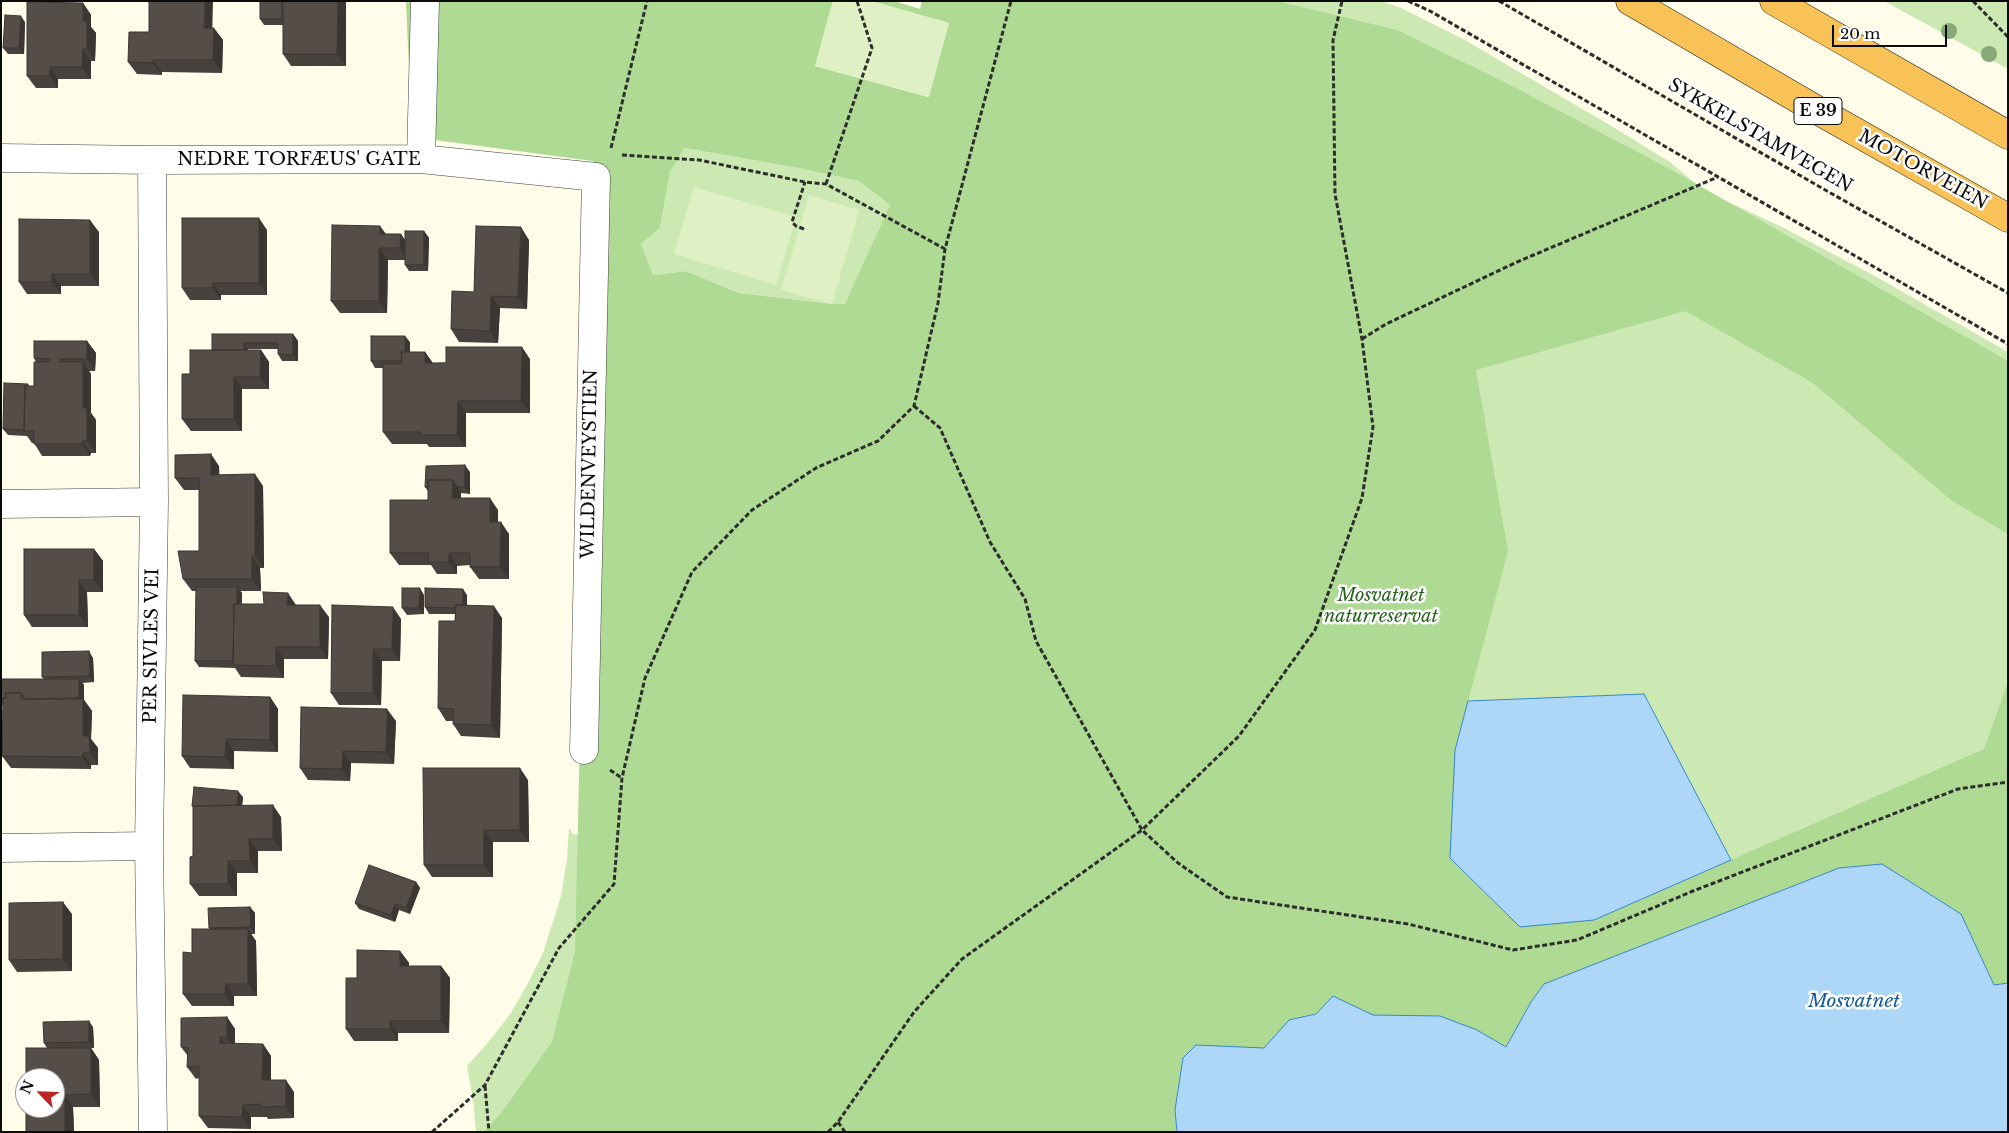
<!DOCTYPE html>
<meta charset="utf-8">
<style>
body{margin:0}
#map{position:relative;width:2009px;height:1133px;overflow:hidden;background:#fffcea;font-family:"Libre Baskerville",serif}
canvas{display:block}
.frame{position:absolute;inset:0;border:2px solid #0b0b0b;pointer-events:none}
.north{position:absolute;left:15px;top:1068px;width:50px;height:50px;box-sizing:border-box;background:#fff;border:1px solid #9d9d9d;border-radius:50%;rotate:294deg;font-size:14px;font-weight:700;line-height:20px;text-align:center;color:#0b0b0b}
.north::after{content:'';display:block;margin:auto;width:18px;height:22px;background:#bd2422;clip-path:polygon(50% 0,100% 100%,50% 72%,0 100%)}
.scale{position:absolute;left:1832px;top:25px;width:115px;height:22px;box-sizing:border-box;border:2px solid #0b0b0b;border-top:0;padding-left:6px;font-size:15px;line-height:18px;white-space:nowrap;color:#0b0b0b;-webkit-text-stroke:4px #fff;paint-order:stroke}
</style>
<div id="map">
<canvas width="2009" height="1133"></canvas>
<div class="frame"></div>
<div class="north">N</div>
<div class="scale">20 m</div>
</div>
<script>
const ctx = document.querySelector('canvas').getContext('2d');
ctx.lineJoin = 'round';
function fillPath(path, color) {
  ctx.fillStyle = color;
  ctx.fill(path, 'evenodd');
}
function poly(rows) {
  const path = new Path2D();
  for (const r of rows) {
    path.moveTo(r[0], r[1]);
    for (let i = 2; i < r.length; i += 2) path.lineTo(r[i], r[i + 1]);
  }
  return path;
}
function strokePath(path, color, width, dash) {
  ctx.strokeStyle = color;
  ctx.lineWidth = width;
  ctx.lineCap = dash ? 'butt' : 'round';
  ctx.setLineDash(dash || []);
  ctx.stroke(path);
}
function write(font, color, halo, rows, align = 'center') {
  ctx.font = font + ' "Libre Baskerville",serif';
  ctx.lineWidth = 5;
  ctx.setLineDash([]);
  ctx.textBaseline = 'middle';
  ctx.strokeStyle = halo;
  ctx.fillStyle = color;
  for (const [text, x, y, turn = 0] of rows) {
    ctx.save();
    ctx.translate(x, y);
    ctx.rotate((+turn || 0) * Math.PI / 180);
    ctx.textAlign = isNaN(turn) ? turn : align;
    if (halo) ctx.strokeText(text, 0, 0);
    ctx.fillText(text, 0, 0);
    ctx.restore();
  }
}
fillPath(poly([
 [1023,1,1381,1,1401,8,1463,39,1608,124,1670,162,1710,196,1733,204,1782,227,1875,276,2008,352,2008,1132,476,1132,473,1100,467,1066,490,1040,511,1013,528,983,543,953,561,896,567,859,569,828,573,834,583,836,941,319],
 [1884,1,2008,1,2008,69],
 [683,148,793,167,859,181,890,205,846,304,833,304,739,293,686,271,653,275,641,244,660,228,670,172]
]), '#cce9b3');
fillPath(poly([
 [406,1,833,1,815,66,928,97,949,23,871,1,894,1,920,9,922,1,1277,1,1397,30,1508,84,1670,169,2008,361,2008,534,1951,500,1813,383,1685,311,1476,370,1508,551,1455,750,1594,920,1984,749,2008,682,2008,983,1994,985,1961,914,1882,864,1839,868,1544,984,1531,1002,1506,1047,1477,1030,1440,1016,1373,1015,1333,996,1316,1014,1289,1020,1264,1048,1196,1045,1175,1110,1177,1132,484,1132,502,1112,552,1042,575,952,593,161,412,137],
 [684,148,793,167,859,181,890,205,845,304,833,304,739,293,686,271,653,275,641,244,660,228,670,172]
]), '#aeda93');
fillPath(poly([
 [833,1,871,1,949,23,929,97,815,66],
 [694,187,796,217,776,285,674,254],
 [809,195,859,210,832,304,781,290]
]), '#dff0c5');
const water = poly([
 [1644,694,1731,860,1594,920,1520,927,1450,858,1455,750,1468,701,1644,694],
 [1882,864,1961,914,1994,985,2008,983,2008,1132,1177,1132,1175,1110,1183,1058,1196,1045,1264,1048,1289,1020,1316,1014,1333,996,1373,1015,1440,1016,1477,1030,1506,1047,1531,1002,1544,984,1839,868,1882,864]
]);
fillPath(water, '#aed7f7');
strokePath(water, '#3488cf', 1);
const minor = poly([
 [1,158,152,160,421,159,596,177,584,750],
 [421,159,425,1],
 [152,160,154,502,149,846,153,1132],
 [1,504,154,502],
 [1,848,149,846]
]);
const trunk = poly([
 [1630,1,1824,114,2008,218],
 [1774,1,2008,135]
]);
strokePath(minor, '#3e3e3e', 29);
strokePath(trunk, '#1c1c1c', 29);
strokePath(poly([
 [1408,1,1430,11,2008,344],
 [1499,1,1827,191,2008,293],
 [1973,1,2008,37],
 [611,148,647,1],
 [622,155,699,160,805,182,826,184,945,249],
 [826,184,872,48,857,1],
 [804,229,796,226,792,222,805,182],
 [1362,339,1386,324,1517,262,1718,177],
 [914,406,940,428,990,542,1025,599,1036,641,1142,830,1239,736,1315,630,1362,498,1373,427,1362,339,1335,194,1333,40,1342,1],
 [610,770,622,778],
 [485,1086,489,1132],
 [838,1122,845,1132],
 [432,1132,485,1085,559,948,614,884,622,778,645,678,692,572,752,510,816,468,878,441,914,406,938,303,945,249,1011,1],
 [828,1132,838,1122,914,1012,962,959,1142,830,1178,863,1227,897,1408,924,1513,950,1577,940,1693,891,1958,789,2008,782]
]), '#2d2d2d', 3, [5, 2.5]);
strokePath(minor, '#fff', 28);
strokePath(trunk, '#f9c257', 28);
ctx.fillStyle = '#88a878';
for (const [x, y] of [
 [1949,31],
 [1989,54]
]) {
  ctx.beginPath();
  ctx.arc(x, y, 8, 0, 2 * Math.PI);
  ctx.fill();
}
fillPath(poly([
 [260,1,346,1,346,66,291,66,283,54,283,25,264,25,260,19],
 [83,3,91,15,91,27,96,33,95,61,91,61,91,79,58,79,58,88,36,88,27,76],
 [25,22,24,54,8,54,3,48],
 [213,28,223,40,222,73,162,72,162,75,137,74,128,62,149,32],
 [380,226,386,234,401,234,405,240,424,231,429,238,428,271,409,271,405,265,405,260,388,260,387,313,340,313,331,301],
 [267,230,267,295,221,295,221,300,190,300,182,288],
 [99,232,99,286,61,286,61,294,27,294,19,282],
 [529,240,527,309,500,308,498,343,459,342,451,329,474,292],
 [212,334,293,334,298,341,298,361,282,361,278,354,278,349,248,349,248,350,261,350,269,362,269,389,242,389,242,431,191,431,182,419,190,374,212,350],
 [87,341,96,353,95,371,89,371,91,374,91,413,96,420,96,453,91,453,90,456,42,456,34,443,32,443,27,436,8,435,3,429,30,386,34,386,36,362,34,358],
 [410,342,410,352,425,352,433,363,530,359,530,413,466,413,466,447,429,447,427,444,392,444,383,432,383,368,375,368,371,361],
 [219,466,219,475,263,486,264,568,260,568,261,591,240,591,242,593,241,604,296,605,329,617,328,659,284,659,284,678,241,677,235,668,199,667,195,661,196,591,192,591,183,579,199,551,199,490,184,490,175,478],
 [470,472,470,494,461,493,461,498,498,510,498,522,509,534,509,579,479,579,470,567,470,565,457,566,457,574,437,574,431,565,399,565,390,553,428,500,428,491,425,487],
 [94,549,103,561,103,592,87,592,88,627,32,627,24,615],
 [424,595,424,614,407,615,402,608],
 [467,595,467,605,502,618,500,738,461,736,453,724,453,721,446,721,438,708,455,621,455,614,429,614,425,607],
 [401,619,400,661,382,661,381,705,339,705,331,693],
 [93,658,94,682,82,683,84,685,84,700,92,711,91,739,98,748,98,765,91,765,91,769,11,768,2,756,3,705,1,705,1,679,44,679,42,677],
 [270,697,278,709,278,752,234,751,234,769,190,768,182,756],
 [396,721,394,764,351,763,350,781,308,780,300,768],
 [528,780,529,842,493,842,493,877,432,877,424,865],
 [243,797,242,805,281,817,282,851,258,851,258,873,237,873,237,896,199,896,190,884,193,856,193,807,192,806],
 [416,882,420,888,410,914,399,910,395,922,359,909,355,903],
 [250,907,255,913,255,934,251,934,256,941,257,996,234,996,234,1006,192,1006,183,994,192,953,210,929,209,928],
 [72,914,72,971,17,972,9,960],
 [400,951,409,963,409,966,441,966,450,978,449,1033,398,1033,398,1041,354,1041,346,1029,357,978],
 [227,1017,235,1029,235,1044,263,1044,271,1056,271,1080,294,1092,294,1118,268,1119,267,1117,251,1117,251,1129,208,1128,199,1116,199,1078,196,1079,187,1067,188,1056,181,1047],
 [93,1027,94,1048,91,1048,99,1060,100,1107,73,1107,74,1132,26,1132,47,1048,44,1043]
]), '#48423e');
fillPath(poly([
 [205,1,213,1,212,40,204,28],
 [338,1,346,2,346,66,337,54],
 [83,3,91,15,91,27,96,33,95,61,87,49,83,21],
 [21,16,25,22,24,54,19,48],
 [214,28,223,40,222,73,213,60],
 [83,49,91,61,91,79,82,67],
 [153,60,162,72,162,75,153,63],
 [50,67,58,79,58,88,50,76],
 [1,213,2,214,2,246,1,245],
 [259,218,267,230,267,295,259,283],
 [90,220,99,232,99,286,90,274],
 [380,226,388,238,380,234],
 [521,227,529,240,527,309,518,297],
 [424,231,429,238,428,271,424,265],
 [401,234,409,246,409,260,400,248],
 [379,248,388,260,387,313,379,301],
 [52,274,61,286,61,294,52,282],
 [213,283,221,295,221,300,213,288],
 [491,296,500,308,498,343,490,331],
 [293,334,298,341,298,361,293,355],
 [405,336,410,342,410,367,405,361],
 [87,341,96,353,95,371,87,359],
 [244,343,248,349,248,357,244,350],
 [522,347,530,359,530,413,521,401],
 [261,350,269,362,269,389,260,377],
 [425,352,433,364,425,363],
 [83,362,91,374,91,413,96,420,96,453,87,441,83,408],
 [234,377,242,389,242,431,234,419],
 [458,401,466,413,466,447,457,435],
 [82,441,91,453,90,456,82,444],
 [211,454,219,466,220,487,211,475],
 [465,465,470,472,470,494,465,487],
 [255,474,263,486,264,568,255,556],
 [453,480,461,492,461,510,452,498],
 [490,498,498,510,498,534,490,522],
 [501,522,509,534,509,579,500,567],
 [94,549,103,561,103,592,94,580],
 [449,553,457,566,457,574,449,562],
 [252,556,260,568,261,591,252,579],
 [79,580,87,592,88,627,79,615],
 [237,587,242,593,241,665,237,661],
 [420,588,424,595,424,614,419,608],
 [463,589,467,595,467,614,462,608],
 [288,593,296,605,287,605],
 [320,605,329,617,328,659,320,647],
 [494,606,502,618,500,738,491,725],
 [393,607,401,619,400,661,392,649],
 [276,647,284,659,284,678,276,666],
 [373,649,382,661,381,705,373,693],
 [89,651,93,658,94,682,90,676],
 [79,679,84,685,84,700,92,711,91,739,98,748,98,765,90,753,83,736,83,704,79,698],
 [270,697,278,709,278,752,270,740],
 [387,709,396,721,394,764,386,752],
 [226,739,234,751,234,769,225,757],
 [343,751,351,763,350,781,342,769],
 [83,753,91,765,91,769,82,757],
 [520,768,528,780,529,842,520,830],
 [238,791,243,797,241,816,236,810],
 [273,805,281,817,282,851,273,839],
 [484,830,493,842,493,877,484,865],
 [249,839,258,851,258,873,250,861],
 [228,861,237,873,237,896,228,884],
 [416,882,420,888,410,914,406,908],
 [63,902,72,914,72,971,63,959],
 [395,904,399,910,395,922,391,915],
 [250,907,255,913,255,934,251,927],
 [248,929,256,941,257,996,248,984],
 [400,951,409,963,409,978,400,966],
 [441,966,450,978,449,1033,441,1021],
 [226,984,234,996,234,1006,225,994],
 [227,1017,235,1029,235,1049,227,1037],
 [89,1021,93,1027,94,1048,89,1042],
 [390,1021,398,1033,398,1041,390,1029],
 [220,1037,229,1049,220,1043],
 [263,1044,271,1056,271,1092,262,1080],
 [91,1048,99,1060,100,1107,91,1094],
 [286,1080,294,1092,294,1118,286,1106],
 [65,1095,73,1107,74,1132,65,1132],
 [243,1105,251,1117,251,1129,242,1117]
]), '#3b3632');
const building = poly([
 [149,1,205,1,204,28,214,28,213,60,153,60,153,63,128,62,129,32,149,32,149,1],
 [260,1,282,1,282,19,260,19,260,1],
 [283,1,338,1,337,54,283,54,283,1],
 [27,2,83,3,83,21,87,21,87,49,83,49,82,67,50,67,50,76,27,76,27,2],
 [5,15,21,16,19,48,3,48,5,15],
 [182,218,259,218,259,283,213,283,213,288,182,288,182,218],
 [19,219,90,220,90,274,52,274,52,282,19,282,19,219],
 [332,225,380,226,380,234,401,234,400,248,379,248,379,301,331,301,332,225],
 [476,226,521,227,518,297,491,296,490,331,451,329,452,291,474,292,476,226],
 [405,231,424,231,424,265,405,265,405,231],
 [212,334,293,334,293,355,278,354,278,343,244,343,244,350,212,350,212,334],
 [371,336,405,336,405,352,401,352,402,361,371,361,371,336],
 [34,341,87,341,87,359,60,359,60,362,83,362,83,408,87,408,87,441,82,441,82,444,34,444,34,431,24,431,25,386,34,386,34,362,50,362,50,359,34,358,34,341],
 [446,347,522,347,521,401,458,401,457,435,420,435,421,432,383,432,383,364,402,364,401,352,425,352,425,363,446,363,446,347],
 [190,350,261,350,260,377,234,377,234,419,182,419,182,374,190,374,190,350],
 [4,383,28,384,28,386,25,386,24,430,3,429,4,383],
 [211,454,211,475,255,474,255,556,252,556,252,579,183,579,178,551,199,551,199,478,175,478,175,455,211,454],
 [465,465,465,487,457,487,453,480,428,480,428,487,425,487,426,466,465,465],
 [428,480,453,480,452,498,490,498,490,522,501,522,500,567,470,567,470,553,449,553,449,562,428,562,429,553,390,553,390,500,428,500,428,480],
 [24,549,94,549,94,580,79,580,79,615,24,615,24,549],
 [196,587,237,587,237,604,234,604,233,661,195,661,196,587],
 [402,588,420,588,419,608,402,608,402,588],
 [425,588,463,589,463,605,456,605,455,608,425,607,425,588],
 [263,592,288,593,287,605,320,605,320,647,276,647,276,666,233,665,234,604,264,604,263,592],
 [332,605,393,607,392,649,373,649,373,693,331,693,332,605],
 [456,605,494,606,491,725,453,724,454,709,438,708,439,621,455,621,456,605],
 [89,651,90,676,42,677,42,652,89,651],
 [1,679,79,679,79,698,25,699,21,693,6,693,6,698,1,699,1,679],
 [6,693,21,693,21,699,83,699,83,736,89,736,90,753,83,753,82,757,2,756,3,698,6,698,6,693],
 [183,695,270,697,270,740,226,739,225,757,182,756,183,695],
 [301,707,387,709,386,752,343,751,342,769,300,768,301,707],
 [423,768,520,768,520,830,484,830,484,865,424,865,423,768],
 [194,787,238,791,237,805,192,806,194,787],
 [273,805,273,839,249,839,250,861,228,861,228,884,190,884,190,857,193,856,193,806,273,805],
 [369,865,416,882,406,908,395,904,391,915,355,903,369,865],
 [63,902,63,959,9,960,9,903,63,902],
 [250,907,251,927,209,928,208,908,250,907],
 [192,929,248,929,248,984,226,984,225,994,183,994,183,952,192,953,192,929],
 [357,950,400,951,400,966,441,966,441,1021,390,1021,390,1029,346,1029,346,978,357,978,357,950],
 [227,1017,227,1037,220,1037,220,1043,263,1044,262,1080,286,1080,286,1106,260,1107,260,1104,243,1105,242,1117,199,1116,199,1066,187,1067,188,1048,181,1047,181,1018,227,1017],
 [89,1021,89,1042,44,1043,43,1022,89,1021],
 [26,1048,91,1048,91,1094,65,1095,65,1132,26,1132,26,1108,55,1108,55,1078,26,1078,26,1048]
]);
fillPath(building, '#544d48');
strokePath(building, '#3b3632', 1);
for (const [x, y, w] of [
 [1818,111,48]
]) {
  const box = new Path2D();
  box.roundRect(x - w / 2, y - 13.5, w, 27, 4);
  ctx.fillStyle = '#fff';
  ctx.fill(box);
  strokePath(box, '#0b0b0b', 1);
}
write('bold 16px', '#0b0b0b', null, [
 ["E 39",1818,111]
]);
write('18px', '#0b0b0b', '#fff', [
 ["SYKKELSTAMVEGEN",1760,136,30],
 ["NEDRE TORFÆUS' GATE",299,160],
 ["MOTORVEIEN",1923,170,29],
 ["WILDENVEYSTIEN",590,464,-89],
 ["PER SIVLES VEI",152,646,-89]
]);
write('italic 18px', '#26631b', '#fff', [
 ["Mosvatnet",1381,596],
 ["naturreservat",1381,617]
]);
write('italic 19px', '#14599e', '#fff', [
 ["Mosvatnet",1854,1002]
]);
</script>
